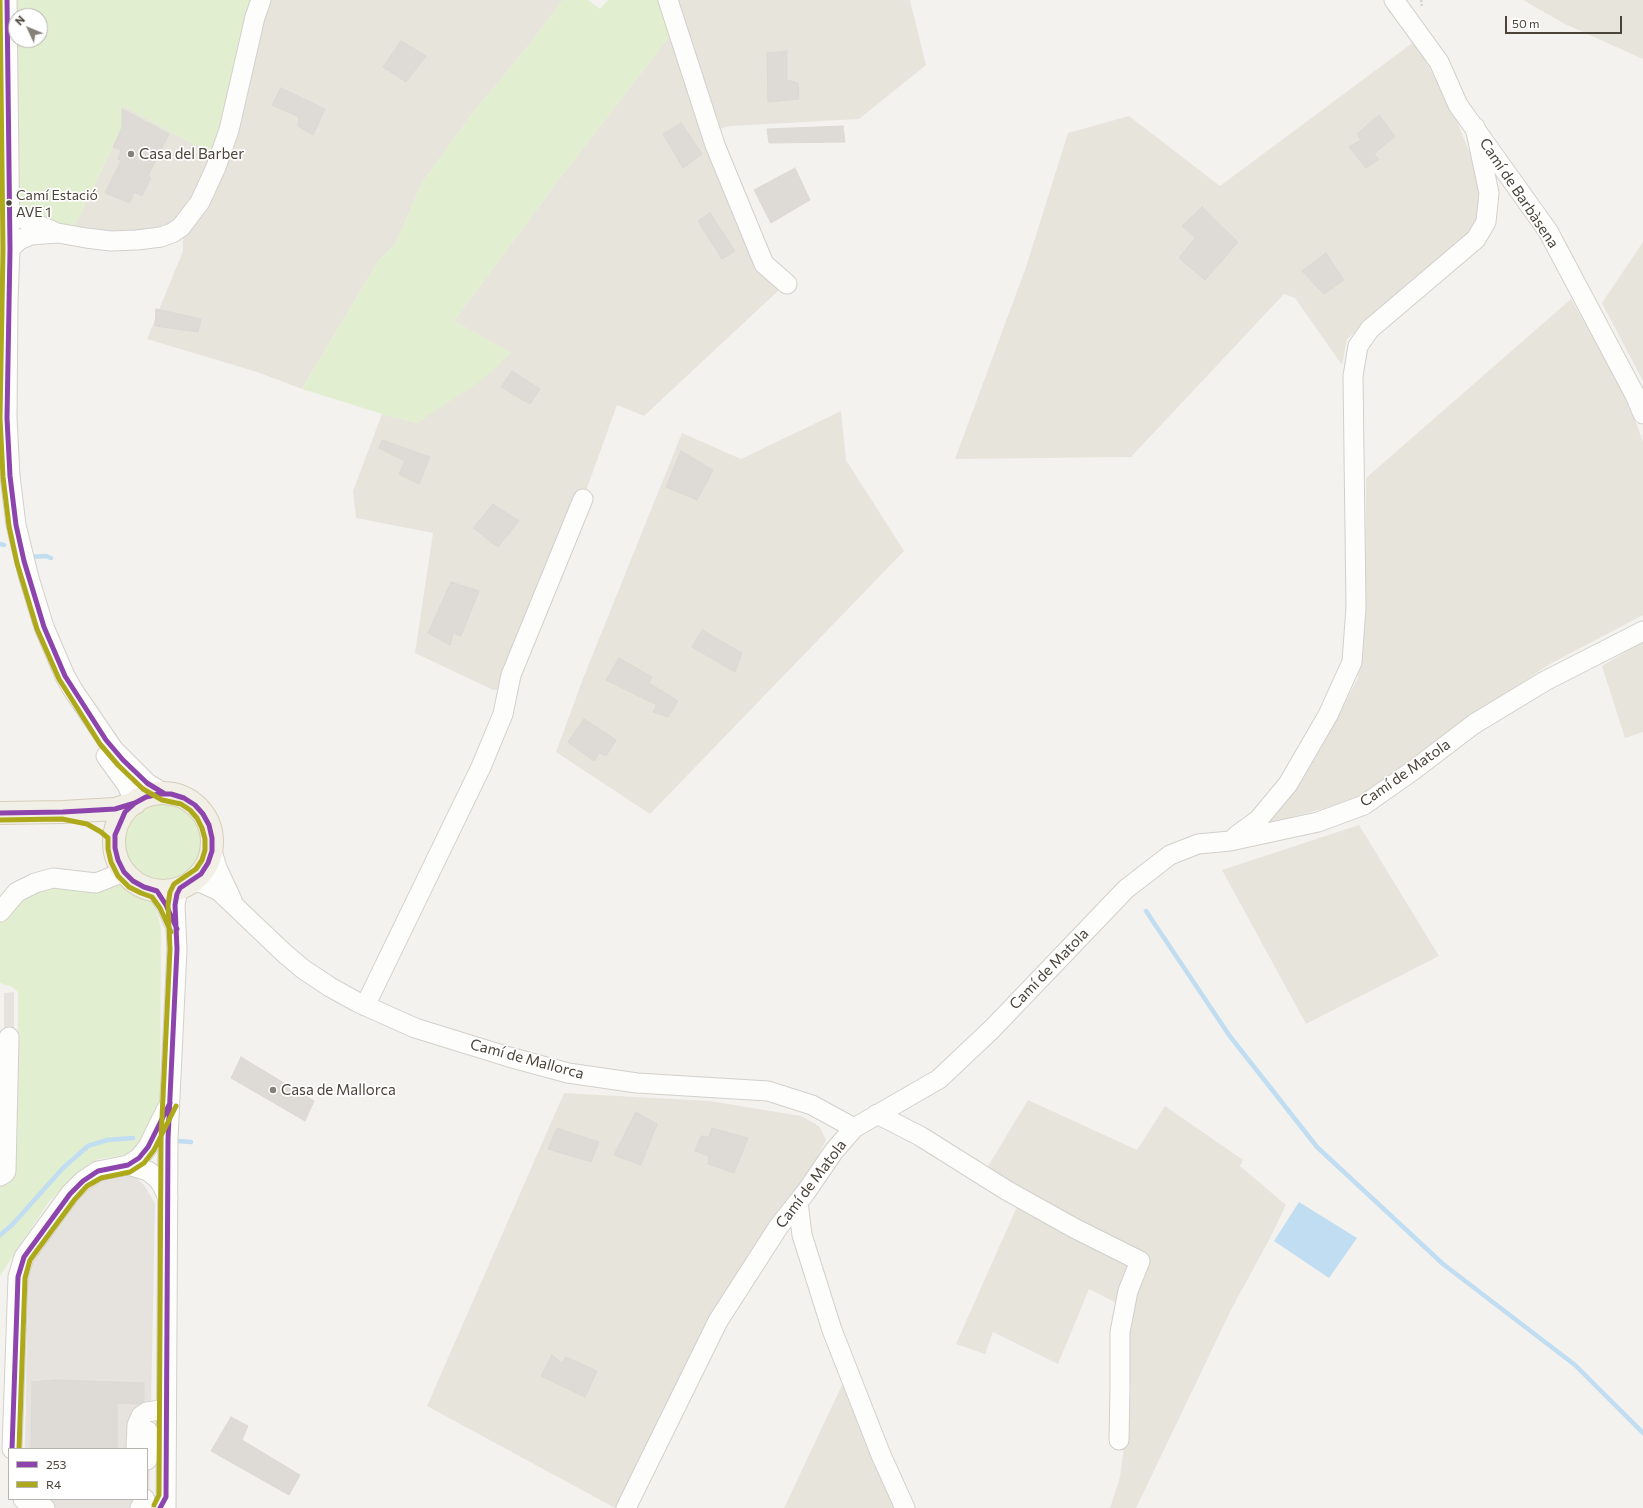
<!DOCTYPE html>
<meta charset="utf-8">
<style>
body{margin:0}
#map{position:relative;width:1643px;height:1508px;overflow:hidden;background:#f4f2ee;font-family:Commissioner,sans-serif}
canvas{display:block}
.legend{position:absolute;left:8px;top:1448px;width:140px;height:52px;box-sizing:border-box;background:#fff;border:1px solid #b7b4b0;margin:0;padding:5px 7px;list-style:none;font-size:12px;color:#4b4439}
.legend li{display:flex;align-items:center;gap:8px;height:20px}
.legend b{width:20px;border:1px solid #b7b4b0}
.north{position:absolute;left:8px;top:8px;width:40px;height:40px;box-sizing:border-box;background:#fff;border:1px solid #b7b4b0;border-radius:50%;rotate:314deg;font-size:11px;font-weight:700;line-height:16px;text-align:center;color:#4b4439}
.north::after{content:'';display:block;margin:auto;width:14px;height:18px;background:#868178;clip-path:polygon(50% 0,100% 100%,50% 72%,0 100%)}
.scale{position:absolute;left:1505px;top:16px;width:117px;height:18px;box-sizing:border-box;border:2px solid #4b4439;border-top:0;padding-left:5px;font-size:12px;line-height:14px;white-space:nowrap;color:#4b4439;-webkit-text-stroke:3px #fff;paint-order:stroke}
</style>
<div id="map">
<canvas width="1643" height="1508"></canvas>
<ul class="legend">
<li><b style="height:5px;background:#8e44ad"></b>253</li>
<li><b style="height:5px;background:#aea91a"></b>R4</li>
</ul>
<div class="north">N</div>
<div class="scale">50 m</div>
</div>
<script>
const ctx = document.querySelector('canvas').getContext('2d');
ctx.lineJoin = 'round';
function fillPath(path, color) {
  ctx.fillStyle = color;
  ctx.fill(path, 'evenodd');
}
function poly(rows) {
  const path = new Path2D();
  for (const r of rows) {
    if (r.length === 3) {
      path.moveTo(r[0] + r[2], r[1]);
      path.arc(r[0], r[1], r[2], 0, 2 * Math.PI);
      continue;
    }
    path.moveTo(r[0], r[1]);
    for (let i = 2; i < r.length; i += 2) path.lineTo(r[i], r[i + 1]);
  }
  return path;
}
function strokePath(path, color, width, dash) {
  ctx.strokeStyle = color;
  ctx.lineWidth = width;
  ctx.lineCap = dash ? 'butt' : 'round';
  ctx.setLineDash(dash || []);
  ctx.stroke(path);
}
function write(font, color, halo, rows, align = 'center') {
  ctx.font = font + ' Commissioner,sans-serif';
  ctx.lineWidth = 3.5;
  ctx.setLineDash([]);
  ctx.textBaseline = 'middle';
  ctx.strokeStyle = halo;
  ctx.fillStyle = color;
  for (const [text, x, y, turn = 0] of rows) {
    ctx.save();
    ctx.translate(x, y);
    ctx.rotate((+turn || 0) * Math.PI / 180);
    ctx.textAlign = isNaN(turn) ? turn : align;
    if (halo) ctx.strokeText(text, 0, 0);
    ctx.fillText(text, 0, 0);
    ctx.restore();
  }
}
fillPath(poly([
 [269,0,563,0,528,46,471,115,422,183,395,245,379,260,302,389,257,372,147,339,183,251,183,238,219,181,257,52,266,3],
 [667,0,910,0,926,65,859,119,730,126,703,134,721,174,758,272,779,290,644,416,617,405,514,690,493,690,415,653,433,533,356,518,353,491,382,414,417,423,511,353,454,321,563,174,672,33],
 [1523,0,1643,0,1643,59,1565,24],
 [1415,41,1454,114,1475,166,1480,202,1479,221,1467,238,1347,339,1342,365,1295,298,1284,294,1131,457,955,459,1026,267,1068,133,1129,116,1220,186],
 [122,105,212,154,200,189,167,229,128,236,74,227,122,127],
 [1643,242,1643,381,1602,303],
 [1571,299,1623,390,1643,441,1643,615,1550,664,1427,747,1363,795,1326,808,1268,823,1316,757,1358,678,1365,590,1366,478],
 [841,411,846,460,904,551,650,814,556,752,584,676,682,433,741,459],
 [1643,641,1643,732,1625,738,1602,666],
 [1359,825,1439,956,1306,1024,1222,870],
 [564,1093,710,1101,801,1116,819,1126,826,1140,816,1160,772,1226,724,1293,661,1420,625,1508,615,1508,427,1406],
 [1028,1100,1137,1150,1165,1106,1243,1160,1240,1166,1286,1205,1269,1240,1232,1308,1136,1508,1110,1508,1120,1477,1131,1392,1127,1344,1132,1311,1089,1289,1058,1364,993,1332,985,1354,956,1344,1024,1191,987,1168],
 [843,1383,894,1508,784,1508]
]), '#e7e4dc');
fillPath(poly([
 [15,0,265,0,212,154,122,105,122,127,74,227,52,222,16,204,16,40,40,40,40,16,16,16],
 [563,0,588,0,600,9,608,0,667,0,672,33,563,174,454,321,511,353,482,380,417,423,382,414,302,389,379,260,395,245,422,183,471,115,528,46],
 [163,842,45],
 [124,875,143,890,152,894,161,928,160,1107,144,1139,132,1154,98,1159,68,1182,48,1203,0,1276,0,1183,9,1183,12,1180,18,1036,18,992,12,987,0,983,0,921,32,890]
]), '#e1eecf');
fillPath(poly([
 [14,992,14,1034,4,1035,4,993],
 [121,1173,134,1176,144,1185,155,1203,149,1508,24,1508,24,1499,147,1499,147,1449,25,1449,28,1275,33,1260,70,1209,99,1180]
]), '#e6e3df');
fillPath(poly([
 [1299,1202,1357,1238,1329,1278,1274,1241]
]), '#c0ddf1');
strokePath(poly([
 [0,544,4,545],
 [28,557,46,556,51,558],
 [1146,911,1229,1035,1317,1147,1443,1264,1575,1365,1643,1433],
 [178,1141,191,1142],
 [0,1235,12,1225,63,1168,88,1146,107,1140,133,1138]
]), '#c0ddf1', 4.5);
const building = poly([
 [401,41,426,56,406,82,383,67,401,41],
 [787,51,787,80,798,83,799,99,768,102,767,53,787,51],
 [281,88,325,109,313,135,298,126,299,117,272,105,281,88],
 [122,109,169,134,148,176,151,178,142,196,134,192,130,203,105,193,121,161,118,159,121,150,113,147,122,127,122,109],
 [1379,115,1395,136,1374,154,1379,159,1366,168,1349,147,1361,140,1357,134,1379,115],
 [681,123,702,154,683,168,663,134,681,123],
 [843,126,845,142,769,143,767,129,843,126],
 [795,168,810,200,771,223,754,190,795,168],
 [1202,207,1238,242,1205,280,1179,258,1195,238,1182,226,1202,207],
 [710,213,735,251,722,259,698,221,710,213],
 [1326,253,1344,280,1324,294,1302,271,1326,253],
 [156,309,201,319,198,332,155,326,156,309],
 [512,371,540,389,530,404,501,387,512,371],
 [382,440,430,457,419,484,399,474,405,461,379,448,382,440],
 [681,451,713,470,697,500,666,487,681,451],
 [493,504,519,521,498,547,473,528,493,504],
 [451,582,479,591,461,636,453,633,450,645,428,633,451,582],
 [702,630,742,653,735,672,692,647,702,630],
 [619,658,652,677,649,683,678,701,668,717,653,712,657,705,606,680,619,658],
 [584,719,616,740,606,756,599,753,594,761,568,742,584,719],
 [241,1057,314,1101,305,1121,231,1078,241,1057],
 [636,1112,657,1124,641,1165,614,1155,636,1112],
 [557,1128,599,1142,591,1162,548,1149,557,1128],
 [712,1128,748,1138,734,1173,708,1164,709,1156,695,1151,701,1136,709,1137,712,1128],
 [552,1355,562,1363,566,1357,597,1371,585,1397,541,1376,552,1355],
 [55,1380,144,1383,144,1402,138,1404,117,1403,117,1449,31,1449,32,1382,55,1380],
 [231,1417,248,1426,242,1440,300,1475,289,1495,211,1451,231,1417]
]);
fillPath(building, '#dedbd6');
strokePath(building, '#dcd9d4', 1);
const minor = poly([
 [7,0,10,249,8,301,7,418,10,476,16,525,29,578,44,627,65,676,73,690,114,750,147,783,165,794],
 [668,0,715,145,764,264,787,284],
 [1394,0,1439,62,1458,105,1548,231,1635,395,1643,414],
 [2,212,16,216,53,231],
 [10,249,19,240,31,235,58,233,86,238,111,241,137,240,161,237,172,233,181,227,200,202,216,167,229,130,255,17,261,0],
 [106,756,127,785,135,803],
 [1236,836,1258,820,1288,784,1328,715,1352,662,1356,607,1353,376,1358,346,1370,329,1476,239,1486,222,1489,193,1475,127],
 [212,851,217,868,232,900],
 [191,882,202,883,219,891,284,953,303,969,330,987,357,1002,415,1028,509,1057,568,1073,637,1083,768,1091,812,1105,854,1128],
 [157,891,166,905,174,923],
 [0,912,17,892,35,883,53,878,96,883,124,872],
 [365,1006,481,767,503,714,511,675,583,499],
 [877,1114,920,1136,1006,1190,1074,1228,1140,1261,1128,1291,1120,1332,1120,1387,1119,1440],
 [128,1165,148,1171,158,1179,163,1187,168,1198],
 [0,1176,5,1173,6,1171,9,1037],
 [798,1202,802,1235,832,1330,881,1455,905,1508],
 [12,1449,18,1277,24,1257,70,1194,83,1181,98,1171,128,1165,139,1158,148,1147,166,1110],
 [136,1449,137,1425,141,1416,147,1412,166,1409],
 [147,1460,148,1431],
 [23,1499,26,1502,45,1508],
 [140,1508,145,1499],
 [166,1508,168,1139,177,949,175,905,177,894,180,888],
 [626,1508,718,1321,779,1226,806,1192,834,1151,854,1128,939,1079,992,1029,1126,889,1170,855,1198,844,1230,841,1318,822,1364,805,1415,769,1474,724,1545,681,1643,631]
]);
const major = poly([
 [163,842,49],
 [0,813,63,812,115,809,135,803]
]);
strokePath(minor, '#d2d0cb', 21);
strokePath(major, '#d6cebb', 24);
strokePath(poly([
 [1421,0,1422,7]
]), '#d3d2cc', 2.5, [2, 2]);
strokePath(minor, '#fdfdfc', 19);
strokePath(major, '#f2efe6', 22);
strokePath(poly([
 [7,0,10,249,7,418,10,476,16,525,24,561,44,627,65,676,106,740,123,760,147,783,165,794,171,794,184,798,195,805,203,814,209,825,212,838,212,851,208,863,201,874,180,888,177,894,175,905,177,949,168,1139,166,1497,160,1508],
 [0,813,63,812,115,809,135,803],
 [177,929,166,905,157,891,144,887,133,881,124,872,118,860,115,848,115,835,125,812,135,803,146,797,159,794,171,794,184,798,190,802],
 [12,1449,18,1277,24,1257,70,1194,83,1181,98,1171,128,1165,139,1158,148,1147,170,1103]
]), '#8e44ad', 5);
strokePath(poly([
 [0,0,3,249,0,418,3,477,9,526,17,563,37,629,59,679,100,744,118,765,143,789,162,800,181,804,190,810,197,818,202,828,205,839,205,850,202,860,196,869,174,884,170,892,168,905,170,949,161,1139,159,1495,154,1505],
 [0,820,62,819,87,824,101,832,108,838,108,849,111,862,118,876,129,887,141,893,152,897,160,908,171,932],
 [19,1449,25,1278,30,1260,75,1199,87,1186,101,1178,130,1172,144,1163,154,1150,176,1106]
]), '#aea91a', 5);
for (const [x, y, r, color] of [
 [131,154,4,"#868178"],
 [9,203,3.5,"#4b4439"],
 [273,1090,4,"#868178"]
]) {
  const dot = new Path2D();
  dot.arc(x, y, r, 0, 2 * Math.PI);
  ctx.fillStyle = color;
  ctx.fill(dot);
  strokePath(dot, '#fff', 1.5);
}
write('14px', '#4b4439', '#fff', [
 ["Camí Estació",16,195],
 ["AVE 1",16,212]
], 'left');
write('15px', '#4b4439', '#fff', [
 ["Casa del Barber",139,154],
 ["Casa de Mallorca",281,1090]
], 'left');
write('15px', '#4b4439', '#fff', [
 ["Camí de Barbàsena",1519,193,56],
 ["Camí de Matola",1405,773,-35],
 ["Camí de Matola",1049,969,-46],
 ["Camí de Mallorca",527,1059,15],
 ["Camí de Matola",811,1184,-53]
]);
</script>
